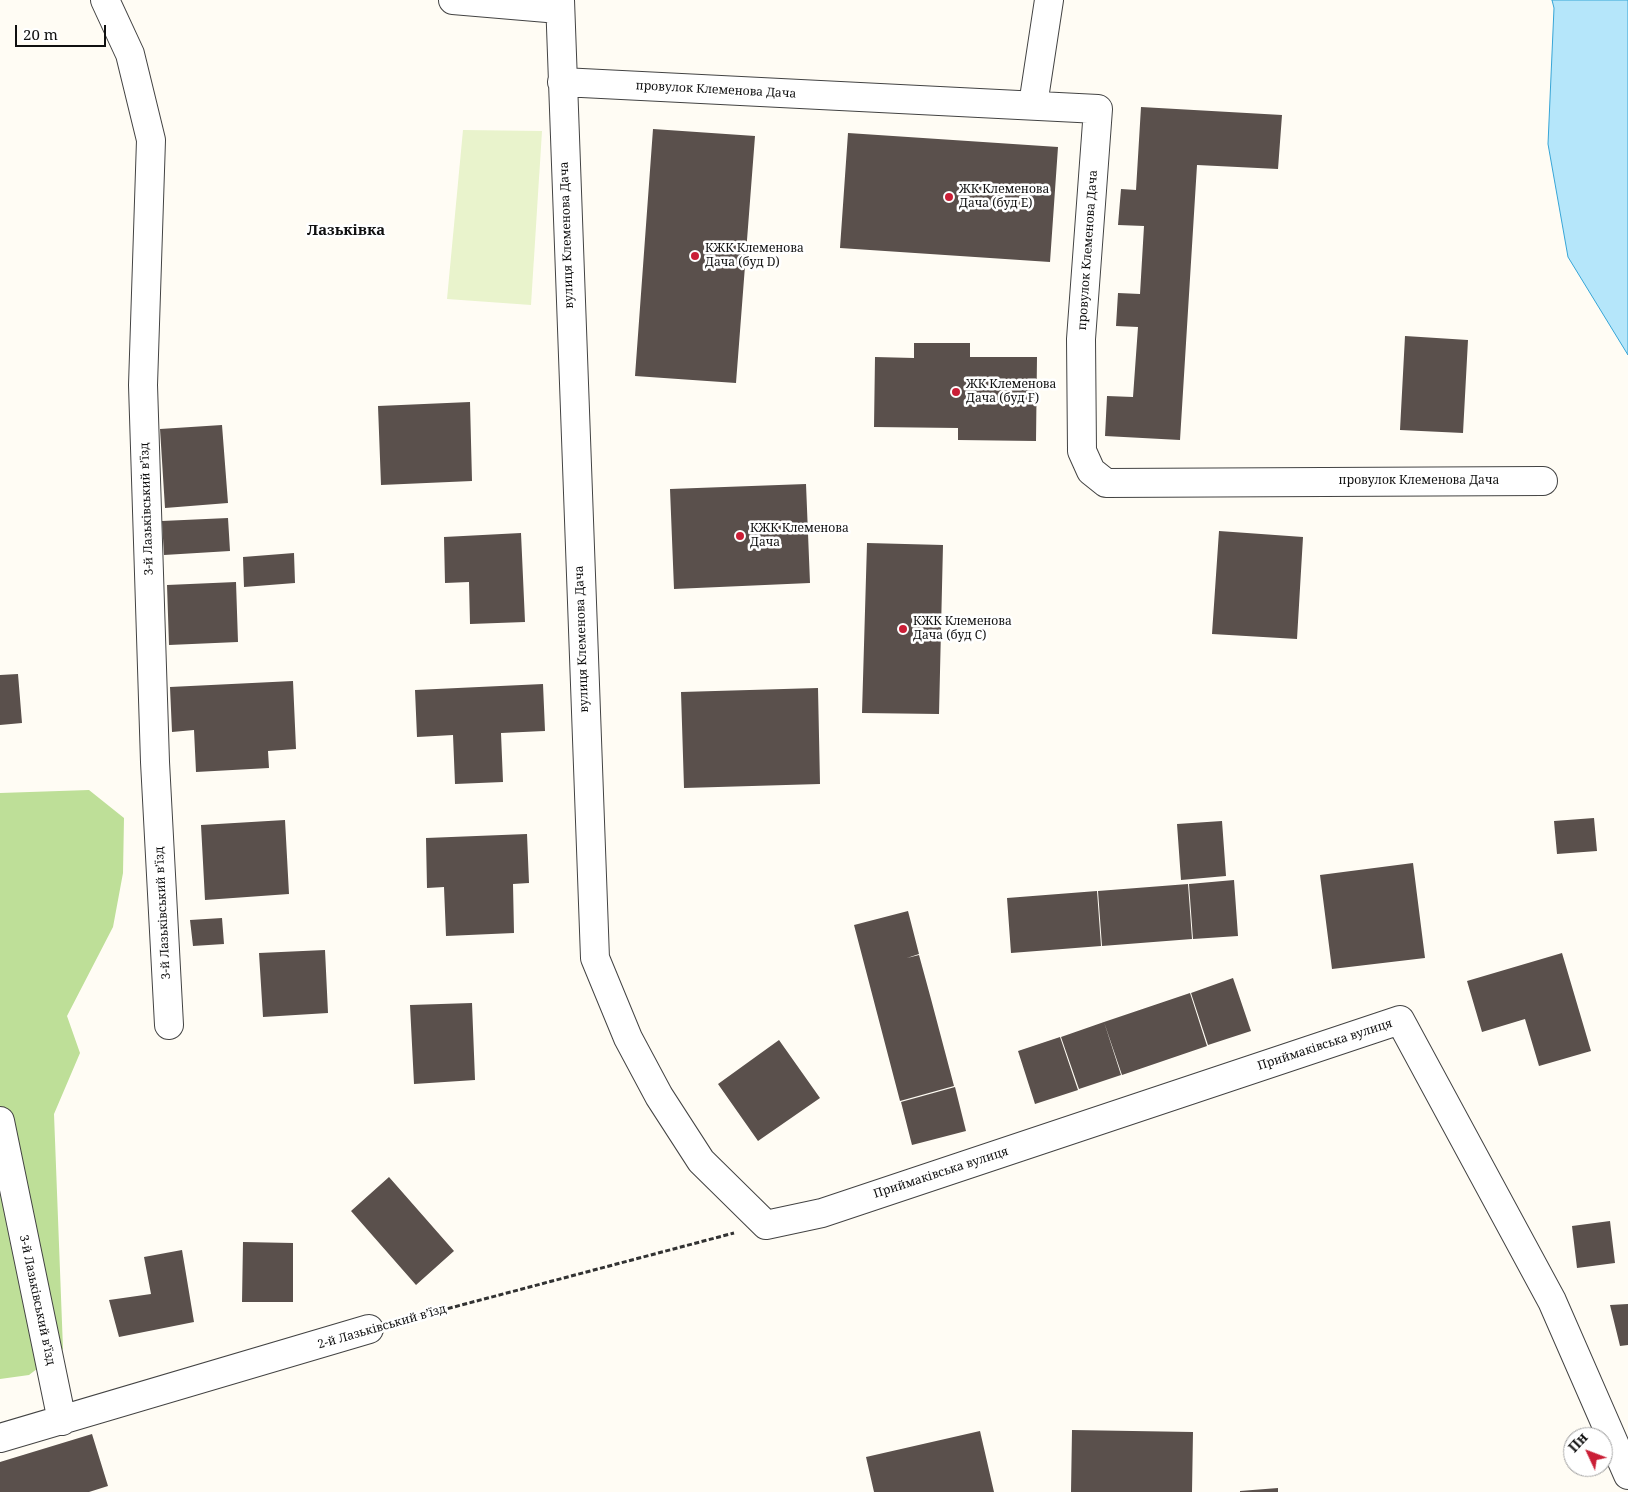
<!DOCTYPE html>
<meta charset="utf-8">
<style>
body{margin:0}
#map{position:relative;width:1628px;height:1492px;overflow:hidden;background:#fffcf4;font-family:"Noto Serif",serif}
canvas{display:block}
.north{position:absolute;left:1563px;top:1427px;width:50px;height:50px;box-sizing:border-box;background:#fff;border:1px solid #9f9f9f;border-radius:50%;rotate:313deg;font-size:14px;font-weight:700;line-height:20px;text-align:center;color:#101010}
.north::after{content:'';display:block;margin:auto;width:18px;height:22px;background:#ca1e36;clip-path:polygon(50% 0,100% 100%,50% 72%,0 100%)}
.scale{position:absolute;left:15px;top:25px;width:91px;height:22px;box-sizing:border-box;border:2px solid #101010;border-top:0;padding-left:6px;font-size:15px;line-height:18px;white-space:nowrap;color:#101010;-webkit-text-stroke:4px #fff;paint-order:stroke}
</style>
<div id="map">
<canvas width="1628" height="1492"></canvas>
<div class="north">Пн</div>
<div class="scale">20 m</div>
</div>
<script>
const ctx = document.querySelector('canvas').getContext('2d');
ctx.lineJoin = 'round';
function fillPath(path, color) {
  ctx.fillStyle = color;
  ctx.fill(path, 'evenodd');
}
function poly(rows) {
  const path = new Path2D();
  for (const r of rows) {
    path.moveTo(r[0], r[1]);
    for (let i = 2; i < r.length; i += 2) path.lineTo(r[i], r[i + 1]);
  }
  return path;
}
function strokePath(path, color, width, dash) {
  ctx.strokeStyle = color;
  ctx.lineWidth = width;
  ctx.lineCap = dash ? 'butt' : 'round';
  ctx.setLineDash(dash || []);
  ctx.stroke(path);
}
function write(font, color, halo, rows, align = 'center') {
  ctx.font = font + ' "Noto Serif",serif';
  ctx.lineWidth = 5;
  ctx.setLineDash([]);
  ctx.textBaseline = 'middle';
  ctx.strokeStyle = halo;
  ctx.fillStyle = color;
  for (const [text, x, y, turn = 0] of rows) {
    ctx.save();
    ctx.translate(x, y);
    ctx.rotate((+turn || 0) * Math.PI / 180);
    ctx.textAlign = isNaN(turn) ? turn : align;
    if (halo) ctx.strokeText(text, 0, 0);
    ctx.fillText(text, 0, 0);
    ctx.restore();
  }
}
fillPath(poly([
 [89,790,124,818,123,873,113,927,67,1016,80,1053,54,1114,63,1349,29,1375,0,1379,0,793]
]), '#bedf98');
fillPath(poly([
 [463,130,542,131,531,305,447,299]
]), '#e9f3cc');
const water = poly([
 [1552,0,1628,0,1628,355,1568,257,1548,144,1554,8,1552,0]
]);
fillPath(water, '#b5e6fa');
strokePath(water, '#37a5d6', 1);
fillPath(poly([
 [1141,107,1282,115,1278,169,1197,165,1180,440,1105,436,1107,396,1133,397,1138,327,1116,326,1118,293,1140,294,1144,226,1118,225,1121,189,1136,190],
 [653,129,755,136,736,383,635,376],
 [848,133,1058,147,1050,262,840,248],
 [1405,336,1468,340,1463,433,1400,430],
 [914,343,970,343,970,357,1037,357,1036,441,958,440,958,428,874,427,875,357,914,358],
 [470,402,472,481,381,485,378,406],
 [222,425,228,503,165,508,160,429],
 [806,484,810,583,674,589,670,489],
 [228,518,230,551,164,555,162,521],
 [1219,531,1303,537,1297,639,1212,634],
 [521,533,525,622,470,624,469,582,445,583,444,537],
 [867,543,943,545,939,714,862,713],
 [294,553,295,583,244,587,243,557],
 [236,582,238,642,169,645,167,585],
 [18,674,22,723,0,725,0,675],
 [293,681,296,749,268,751,269,768,196,772,194,730,172,732,170,687],
 [543,684,545,731,501,733,503,782,455,784,453,735,417,737,415,690],
 [818,688,820,784,684,788,681,692],
 [1594,818,1597,851,1557,854,1554,821],
 [285,820,289,894,205,900,201,825],
 [1222,821,1226,876,1181,880,1177,824],
 [527,834,529,883,513,884,514,933,446,936,444,887,427,888,426,838],
 [1413,863,1425,958,1332,969,1320,875],
 [1234,880,1238,936,1193,939,1189,884],
 [1188,884,1192,939,1102,946,1098,891],
 [1097,891,1101,946,1011,953,1007,898],
 [908,911,919,954,907,958,919,955,931,999,919,1003,931,999,954,1086,900,1101,854,925],
 [222,918,224,944,193,946,190,920],
 [325,950,328,1013,263,1017,259,953],
 [1562,953,1591,1051,1539,1066,1525,1019,1482,1032,1467,981],
 [1233,978,1251,1031,1208,1045,1191,993],
 [1190,993,1207,1046,1122,1075,1104,1022],
 [472,1003,475,1080,414,1084,410,1005],
 [1104,1022,1121,1075,1079,1089,1061,1037],
 [1060,1037,1078,1090,1035,1104,1018,1051],
 [779,1040,820,1098,758,1141,718,1084],
 [955,1087,966,1131,912,1145,901,1102],
 [389,1177,454,1251,416,1285,351,1211],
 [1610,1221,1615,1263,1577,1268,1572,1226],
 [243,1242,293,1243,293,1302,242,1302],
 [182,1250,194,1322,119,1337,109,1300,151,1294,144,1257],
 [1628,1304,1628,1345,1620,1346,1610,1305],
 [1072,1430,1193,1432,1192,1492,1071,1492],
 [980,1431,994,1492,874,1492,866,1457],
 [92,1434,108,1486,89,1492,0,1492,0,1462],
 [1278,1488,1278,1492,1240,1492,1240,1491]
]), '#5a504c');
const minor = poly([
 [105,0,130,54,151,140,143,385,155,762,169,1025],
 [453,0,559,9],
 [560,0,595,958,628,1038,659,1096,701,1161,766,1225,822,1213,1400,1020,1552,1301,1628,1475],
 [562,82,1098,109,1081,339,1082,451,1091,471,1106,483,1543,481],
 [1033,105,1049,0],
 [0,1121,62,1421],
 [0,1438,369,1329]
]);
strokePath(minor, '#434343', 30);
strokePath(poly([
 [397,1322,734,1233]
]), '#323232', 3, [5, 2.5]);
strokePath(minor, '#fff', 28);
for (const [x, y, r, color] of [
 [949,197,5,"#ca1e36"],
 [695,256,5,"#ca1e36"],
 [956,392,5,"#ca1e36"],
 [740,536,5,"#ca1e36"],
 [903,629,5,"#ca1e36"]
]) {
  const dot = new Path2D();
  dot.arc(x, y, r, 0, 2 * Math.PI);
  ctx.fillStyle = color;
  ctx.fill(dot);
  strokePath(dot, '#fff', 2);
}
write('12px', '#101010', '#fff', [
 ["провулок Клеменова Дача",716,90,3],
 ["вулиця Клеменова Дача",567,235,-92],
 ["провулок Клеменова Дача",1088,250,-86],
 ["провулок Клеменова Дача",1419,481],
 ["3-й Лазьківський в’їзд",147,509,-92],
 ["вулиця Клеменова Дача",582,639,-92],
 ["3-й Лазьківський в’їзд",163,913,-93],
 ["Приймаківська вулиця",1325,1045,-18],
 ["Приймаківська вулиця",941,1173,-18],
 ["3-й Лазьківський в’їзд",37,1300,78],
 ["2-й Лазьківський в’їзд",382,1327,-16]
]);
write('12px', '#101010', '#fff', [
 ["ЖК Клеменова",959,190],
 ["Дача (буд Е)",959,204],
 ["КЖК Клеменова",705,249],
 ["Дача (буд D)",705,263],
 ["ЖК Клеменова",966,385],
 ["Дача (буд F)",966,399],
 ["КЖК Клеменова",750,529],
 ["Дача",750,543],
 ["КЖК Клеменова",913,622],
 ["Дача (буд С)",913,636]
], 'left');
write('bold 15px', '#101010', '#fff', [
 ["Лазьківка",346,231]
]);
</script>
